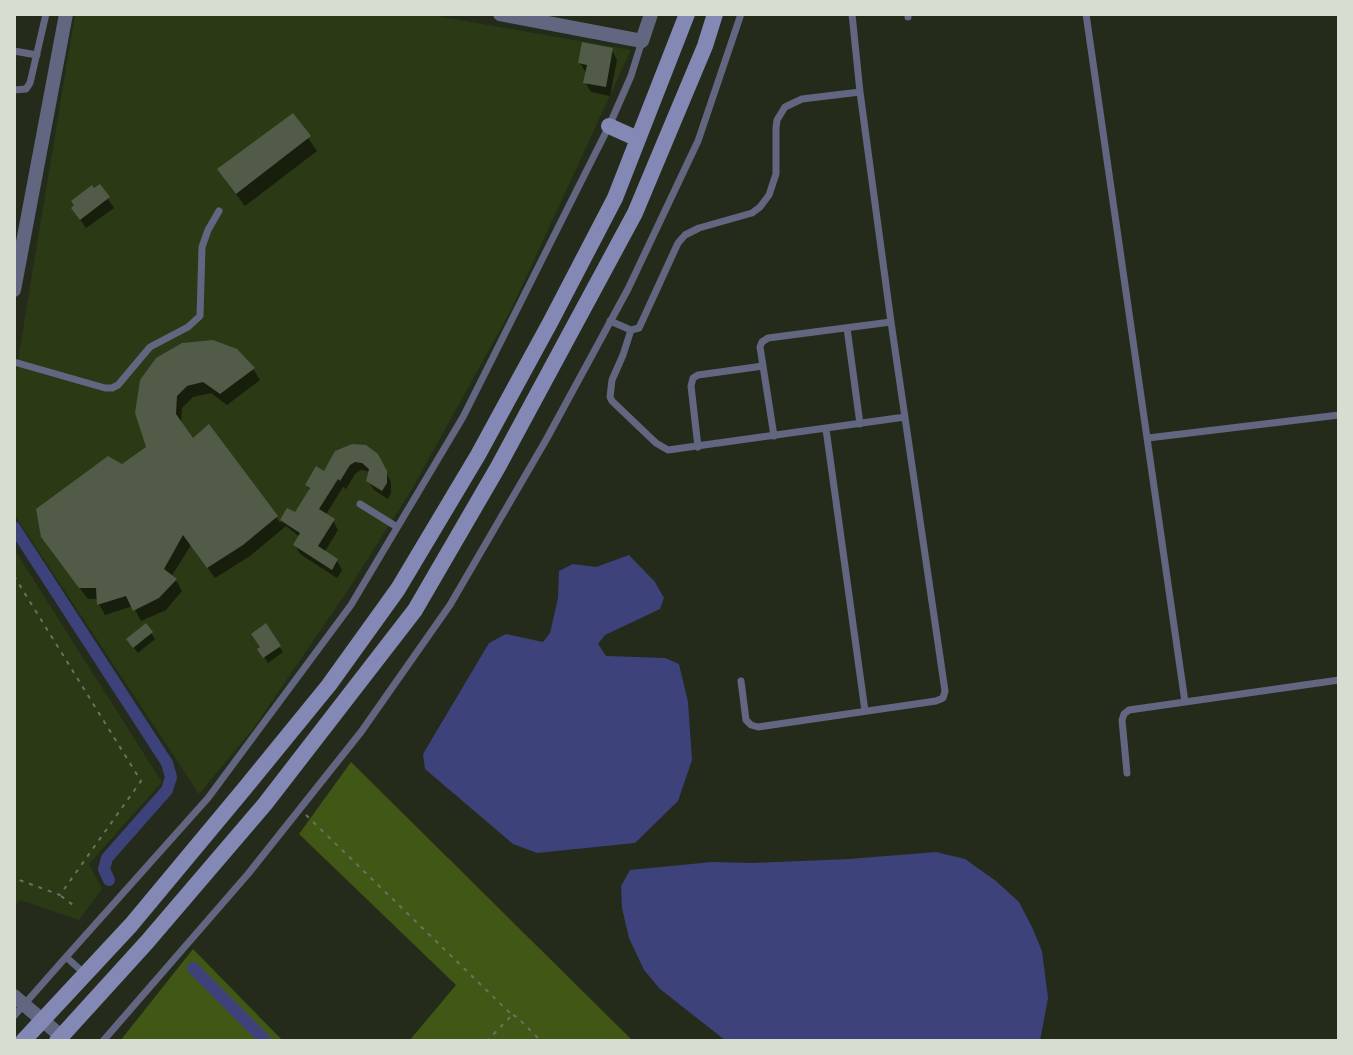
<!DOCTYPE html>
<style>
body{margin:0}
#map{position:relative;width:1353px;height:1055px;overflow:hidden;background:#242b1a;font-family:"Alegreya Sans",sans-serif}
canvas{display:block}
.frame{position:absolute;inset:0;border:16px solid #d8ddd2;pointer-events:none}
</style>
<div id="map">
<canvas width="1353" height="1055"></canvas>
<div class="frame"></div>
</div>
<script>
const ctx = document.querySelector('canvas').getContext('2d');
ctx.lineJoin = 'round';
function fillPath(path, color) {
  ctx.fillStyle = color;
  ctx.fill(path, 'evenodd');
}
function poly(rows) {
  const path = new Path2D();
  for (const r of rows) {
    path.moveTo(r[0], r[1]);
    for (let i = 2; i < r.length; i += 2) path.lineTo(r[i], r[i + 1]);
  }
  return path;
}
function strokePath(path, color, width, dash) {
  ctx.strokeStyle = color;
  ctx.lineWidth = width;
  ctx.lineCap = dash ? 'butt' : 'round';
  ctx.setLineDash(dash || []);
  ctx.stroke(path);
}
fillPath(poly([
 [75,14,425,14,631,50,511,310,412,489,348,590,253,729,199,794,14,514,14,384],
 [14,549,162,782,89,864,102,889,79,920,20,900,14,908]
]), '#2b3915');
fillPath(poly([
 [351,762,633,1041,409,1041,456,985,299,834],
 [193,949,283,1041,120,1041]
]), '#405716');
fillPath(poly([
 [629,555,655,582,664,598,660,609,605,635,598,644,606,656,665,658,679,664,688,702,692,760,678,801,635,843,537,853,513,844,425,769,423,754,489,643,506,634,543,642,550,633,558,598,559,571,573,564,596,567],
 [936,852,965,859,996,881,1019,902,1032,927,1042,951,1048,998,1040,1041,726,1041,660,989,644,970,629,938,622,908,621,886,630,870,712,862,752,863,849,859]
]), '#3d427a');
fillPath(poly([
 [612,50,617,60,610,96,591,92,585,82,587,74,580,63],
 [293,116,317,151,245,206,227,182],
 [100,187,114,208,86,228,79,218,94,191],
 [253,369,260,380,227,405,211,393,193,397,182,408,181,425,192,441,276,517,280,523,288,510,295,515,310,491,307,485,324,473,337,453,377,456,391,482,391,493,388,499,374,490,368,480,370,472,361,470,355,474,346,489,343,487,325,516,333,521,338,530,324,553,337,561,342,570,337,578,300,554,295,545,300,537,286,526,250,556,215,578,191,545,171,577,176,580,182,591,166,610,141,621,133,606,105,615,99,604,99,599,88,599,50,549,43,537,122,466,148,447,141,381],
 [146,626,155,639,138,653,132,645],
 [265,626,283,652,268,663,260,650]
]), '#0007');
strokePath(poly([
 [14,527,167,763,171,777,167,790,107,858,104,869,109,880],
 [193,968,266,1041]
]), '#3d427a', 12);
fillPath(poly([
 [582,42,613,48,606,87,583,83,587,65,578,63],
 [293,113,311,136,236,194,217,169],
 [100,184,110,197,80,220,71,208,74,205,71,201,92,185,94,188],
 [213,340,237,349,255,368,220,394,203,382,187,386,177,396,176,414,193,438,209,424,278,516,243,545,207,568,183,535,164,569,177,579,159,598,133,611,126,596,97,605,96,588,79,588,41,537,36,509,108,456,122,464,146,447,135,413,140,380,156,358,182,343],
 [352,444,366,445,378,454,387,471,387,483,382,491,366,481,369,469,362,463,355,462,350,465,340,481,338,479,319,509,335,519,318,546,338,559,332,570,293,545,300,533,280,520,287,508,295,512,310,488,305,485,316,466,324,471,335,451],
 [146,623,153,632,133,648,126,639],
 [266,623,281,646,263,658,257,649,260,647,251,634]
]), '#525a48');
strokePath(poly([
 [14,576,141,781,60,895,14,878],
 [306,815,512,1015,487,1041],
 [61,896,77,908],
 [513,1015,517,1017,541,1041]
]), '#6b7163', 2, [4, 6]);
strokePath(poly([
 [908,14,908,17],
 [1086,14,1185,702],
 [14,51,37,55],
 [14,90,26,89,30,83,46,14],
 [610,321,631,330,639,328,678,243,685,235,699,228,752,213,760,207,769,195,776,174,776,128,777,120,785,107,802,99,860,92],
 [847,328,860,424],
 [631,330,623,355,612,380,610,397,612,401,656,443,668,450,905,417],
 [14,362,105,388,112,388,118,385,150,347,188,327,200,316,202,247,208,230,219,211],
 [826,429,865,711],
 [774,436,760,347,762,342,768,338,891,322],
 [1148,438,1339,415],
 [698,447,691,386,693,378,698,375,763,366],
 [360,504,397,527],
 [741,681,746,720,751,725,758,727,936,701,943,698,945,691,891,322,860,92,852,14],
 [1127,773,1122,720,1124,714,1129,710,1339,680],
 [66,957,208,798,351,605,463,417,609,126,631,76,642,41],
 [14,1016,66,957,85,974],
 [103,1041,248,874,361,732,450,605,546,440,628,289,698,141,741,14]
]), '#626681', 7);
strokePath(poly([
 [500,14,642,41,651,14],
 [14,290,66,14],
 [14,996,61,1036]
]), '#626681', 14);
strokePath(poly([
 [609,126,638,139],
 [23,1041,131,925,245,788,329,685,398,589,478,455,551,321,615,198,687,14],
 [57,1041,147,942,265,804,415,610,498,467,635,213,705,46,715,14]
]), '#8389b4', 16);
</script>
